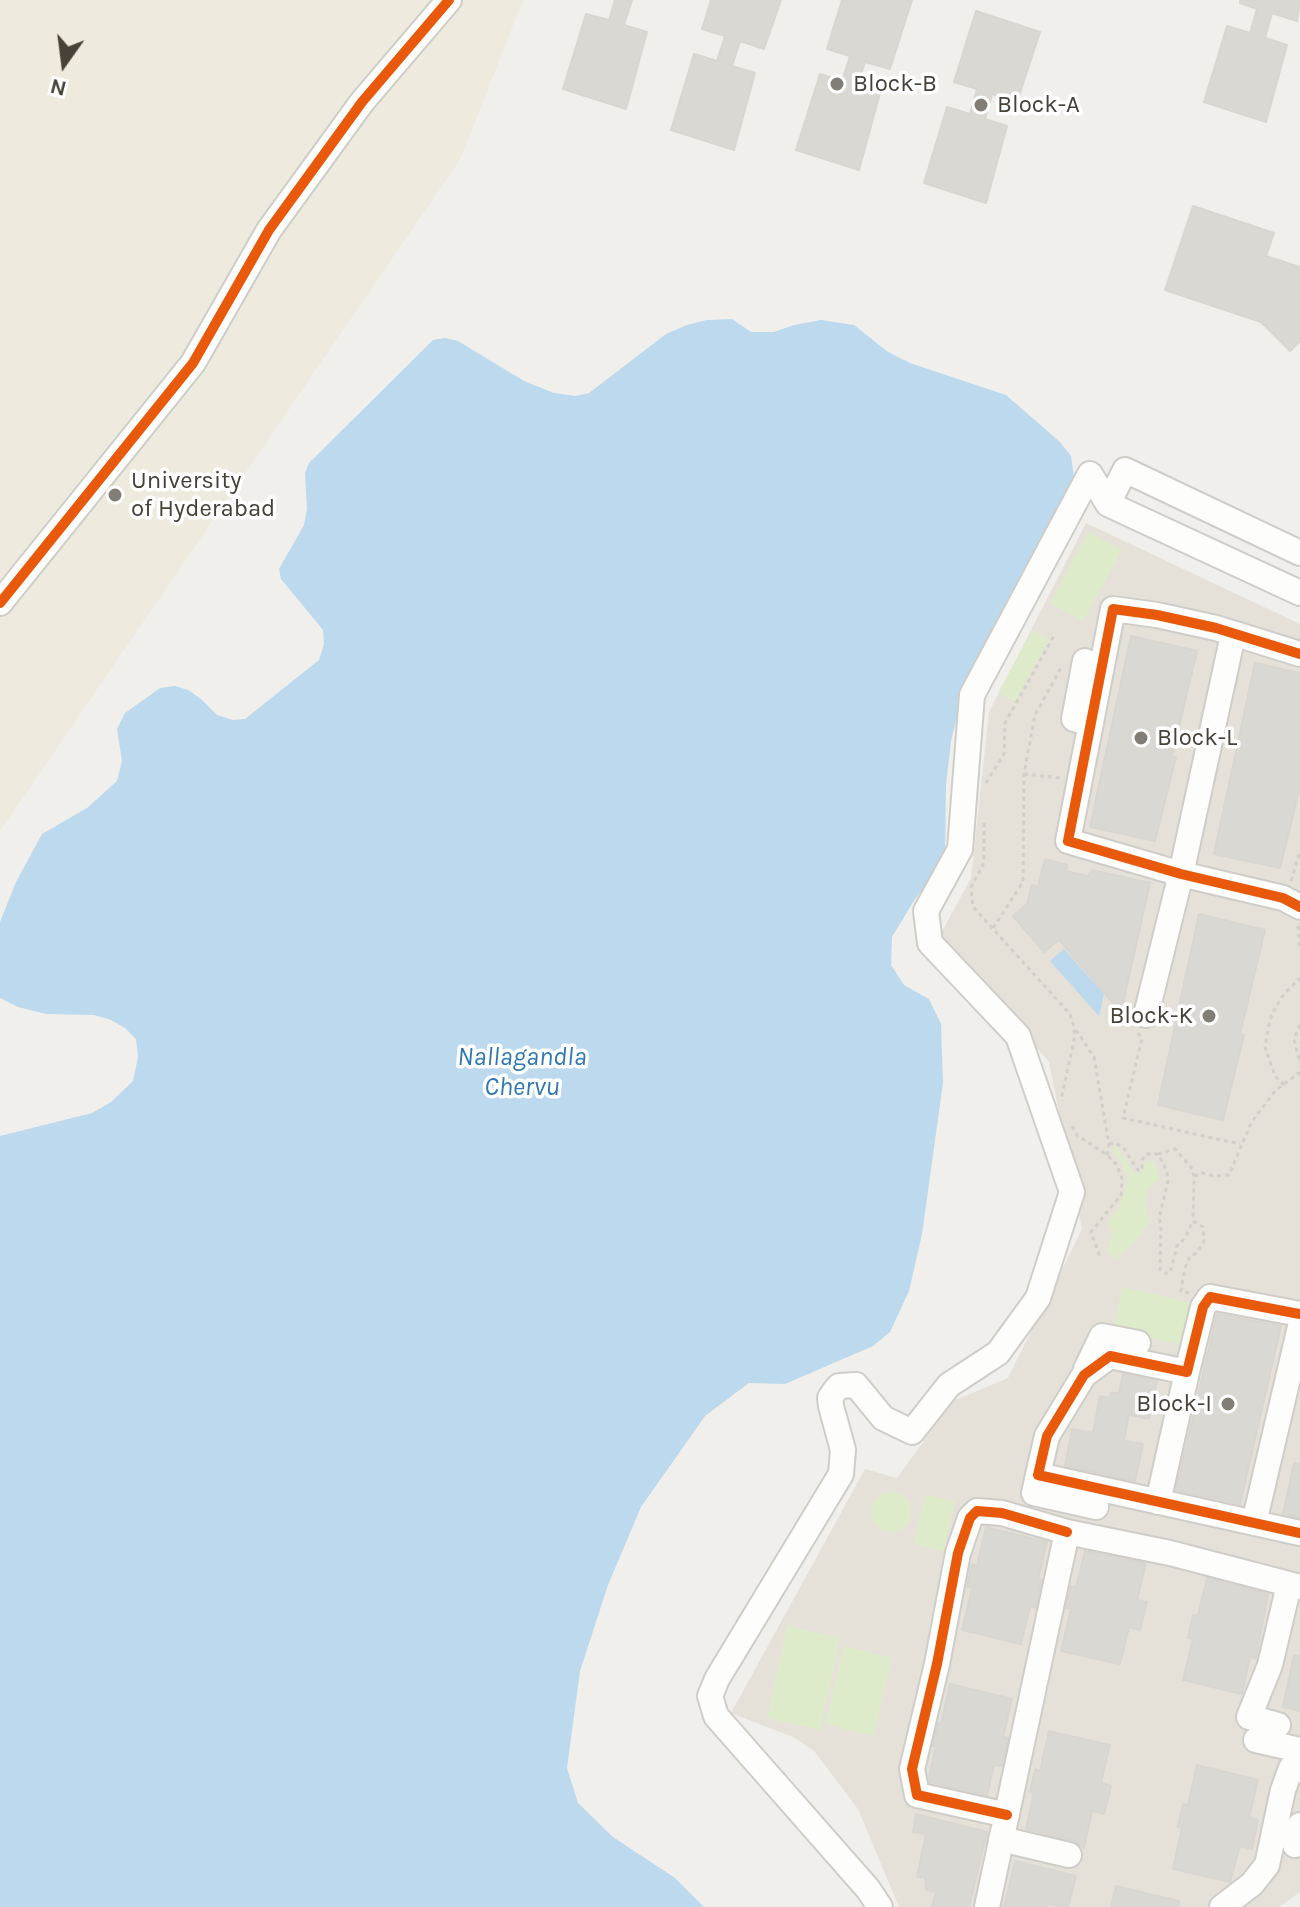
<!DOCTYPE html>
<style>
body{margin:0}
#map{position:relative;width:1300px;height:1907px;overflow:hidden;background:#f1efeb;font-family:Karla,sans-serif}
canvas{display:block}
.north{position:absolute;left:24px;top:24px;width:80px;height:80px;-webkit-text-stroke:6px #fff;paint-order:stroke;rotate:194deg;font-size:22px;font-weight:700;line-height:32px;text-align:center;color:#474137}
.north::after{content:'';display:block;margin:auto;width:28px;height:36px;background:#474137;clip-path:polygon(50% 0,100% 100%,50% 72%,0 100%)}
</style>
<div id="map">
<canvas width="1300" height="1907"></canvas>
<div class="north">N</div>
</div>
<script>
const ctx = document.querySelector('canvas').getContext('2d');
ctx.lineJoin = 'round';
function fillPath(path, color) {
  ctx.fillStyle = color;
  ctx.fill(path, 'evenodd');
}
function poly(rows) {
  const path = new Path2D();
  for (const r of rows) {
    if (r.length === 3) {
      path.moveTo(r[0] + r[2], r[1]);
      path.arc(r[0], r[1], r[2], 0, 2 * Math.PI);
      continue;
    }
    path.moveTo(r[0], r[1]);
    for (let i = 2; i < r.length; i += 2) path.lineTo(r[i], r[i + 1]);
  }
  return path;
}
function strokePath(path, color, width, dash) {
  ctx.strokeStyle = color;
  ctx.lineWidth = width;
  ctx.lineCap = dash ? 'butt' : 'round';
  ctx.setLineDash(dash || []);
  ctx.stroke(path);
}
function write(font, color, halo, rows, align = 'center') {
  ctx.font = font + ' Karla,sans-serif';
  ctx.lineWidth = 7;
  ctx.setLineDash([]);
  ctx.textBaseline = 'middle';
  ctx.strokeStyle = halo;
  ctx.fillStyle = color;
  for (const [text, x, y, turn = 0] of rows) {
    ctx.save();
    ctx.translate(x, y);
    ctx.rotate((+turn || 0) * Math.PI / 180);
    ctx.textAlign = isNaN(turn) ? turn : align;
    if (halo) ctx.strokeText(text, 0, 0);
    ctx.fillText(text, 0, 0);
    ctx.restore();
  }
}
fillPath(poly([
 [1086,523,1300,624,1300,1892,1279,1907,899,1907,858,1809,814,1751,793,1737,731,1713,865,1469,897,1478,953,1401,1008,1378,1082,1229,1049,1062,940,935,971,878,989,712]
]), '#e5e1d8');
fillPath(poly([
 [0,0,523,0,461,158,0,831]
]), '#eeeadd');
fillPath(poly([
 [1088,532,1122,550,1083,621,1050,604],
 [1032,630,1049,639,1015,702,998,693],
 [1116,1145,1135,1174,1142,1172,1145,1162,1154,1160,1160,1180,1151,1185,1144,1198,1149,1221,1141,1235,1117,1259,1107,1251,1113,1233,1108,1222,1120,1205,1128,1180,1122,1164,1111,1149],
 [1122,1287,1192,1303,1182,1345,1113,1330],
 [891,1512,20],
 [925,1494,955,1501,944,1551,914,1544],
 [787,1626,840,1638,820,1730,767,1718],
 [844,1646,892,1658,873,1736,825,1724]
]), '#deebcb');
fillPath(poly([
 [732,319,751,332,774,332,794,325,821,320,854,325,888,352,910,363,1006,395,1060,442,1071,456,1075,484,964,690,951,741,946,785,945,861,915,899,892,937,891,965,904,985,929,999,941,1024,943,1083,922,1234,909,1291,890,1332,873,1346,785,1384,749,1383,705,1416,641,1507,608,1585,580,1671,567,1768,578,1803,613,1837,675,1878,704,1907,0,1907,0,1136,92,1113,111,1102,133,1081,138,1057,136,1039,125,1028,111,1020,94,1015,46,1014,18,1007,0,998,0,922,16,882,42,834,87,808,117,781,122,761,117,729,125,713,160,688,175,686,188,690,201,699,217,715,233,720,245,719,319,660,324,644,323,630,281,579,279,569,304,525,307,509,305,473,309,463,433,340,445,338,458,341,524,381,554,393,575,396,589,393,666,334,687,325,707,320],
 [1064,949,1104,994,1099,1016,1050,961]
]), '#bcd9ee');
const building = poly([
 [615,0,632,0,624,25,647,32,626,109,563,89,586,14,609,20,615,0],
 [711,0,781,0,764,49,740,41,732,66,755,73,734,150,671,130,694,54,717,61,725,36,702,29,711,0],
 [842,0,912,0,890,69,865,62,857,86,880,93,859,170,796,150,820,74,842,81,850,56,827,49,842,0],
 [1240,0,1300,0,1297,21,1272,13,1265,38,1287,45,1266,122,1204,102,1227,26,1250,33,1257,9,1240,3,1240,0],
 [976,11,1040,32,1017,102,992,94,985,119,1007,126,986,203,924,183,947,107,970,114,977,89,954,82,976,11],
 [1193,206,1274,233,1266,256,1300,267,1300,341,1290,351,1261,322,1165,290,1193,206],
 [1131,636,1197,651,1172,756,1176,757,1155,841,1090,827,1131,636],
 [1255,663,1300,673,1300,787,1280,868,1214,854,1255,663],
 [1045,859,1067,865,1066,871,1088,876,1092,870,1150,883,1121,1012,1059,940,1044,952,1013,916,1027,904,1032,885,1038,887,1045,859],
 [1199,914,1265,930,1240,1034,1244,1035,1223,1120,1158,1105,1199,914],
 [1217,1314,1281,1326,1240,1504,1176,1490,1217,1314],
 [1123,1374,1157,1381,1149,1419,1129,1415,1124,1441,1143,1444,1135,1481,1065,1466,1072,1429,1093,1433,1100,1396,1110,1398,1111,1393,1119,1393,1123,1374],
 [1294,1463,1300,1464,1300,1518,1283,1514,1294,1463],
 [986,1527,1047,1542,1038,1579,1042,1580,1035,1608,1030,1606,1021,1644,962,1630,972,1588,967,1587,972,1564,977,1566,986,1527],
 [1085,1551,1146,1563,1137,1600,1147,1602,1140,1630,1129,1627,1120,1664,1061,1651,1071,1609,1066,1608,1071,1586,1076,1587,1085,1551],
 [1207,1578,1268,1594,1256,1658,1250,1657,1242,1694,1183,1680,1193,1639,1188,1638,1193,1615,1198,1616,1207,1578],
 [1294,1655,1300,1656,1300,1711,1283,1707,1294,1655],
 [950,1684,1012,1699,1003,1737,1008,1738,1002,1766,994,1765,987,1795,930,1782,929,1777,936,1746,933,1746,938,1723,941,1724,950,1684],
 [1049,1731,1110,1745,1101,1783,1111,1786,1104,1814,1092,1811,1084,1848,1072,1840,1026,1829,1034,1793,1030,1792,1035,1769,1040,1771,1049,1731],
 [1197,1765,1258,1780,1249,1818,1258,1820,1252,1849,1240,1846,1230,1882,1173,1869,1182,1828,1178,1827,1183,1804,1188,1805,1197,1765],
 [916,1814,987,1832,969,1907,932,1907,936,1892,926,1890,925,1877,917,1877,926,1834,913,1832,916,1814],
 [1015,1861,1076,1876,1068,1907,1048,1904,1047,1907,1004,1907,1015,1861],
 [1116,1886,1179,1901,1179,1907,1111,1907,1116,1886]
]);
fillPath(building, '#dad8d3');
strokePath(building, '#d9d6d1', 2);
const minor = poly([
 [1108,504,1125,470,1300,553],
 [0,603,193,363,269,230,362,102,449,0],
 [1300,654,1216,628,1157,615,1113,609,1068,841,1181,874,1283,898,1300,907],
 [1085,661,1074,719,1091,723],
 [1146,1015,1181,874,1233,635],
 [1300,1314,1210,1297,1203,1307,1187,1372,1110,1356,1084,1375,1047,1436,1038,1475,1300,1533],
 [1086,1369,1102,1336,1138,1343],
 [1038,1475,1034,1493,1096,1507],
 [1158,1502,1187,1372],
 [1254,1523,1300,1327],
 [1278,1725,1249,1717,1270,1665,1289,1585],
 [1256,1740,1300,1750],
 [1007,1815,917,1795,912,1769,937,1664,958,1553,970,1518,977,1511,1002,1513,1067,1532],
 [1001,1839,1069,1855],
 [1295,1845,1300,1825],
 [880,1907,868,1889,716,1716,710,1696,717,1679,841,1474,843,1450,831,1406,830,1398,834,1392,839,1386,856,1385,883,1418,912,1432,949,1385,998,1353,1038,1298,1072,1192,1018,1036,930,943,926,911,960,849,972,695,1090,474,1108,504,1300,593],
 [987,1907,1067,1532,1170,1553,1300,1587],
 [1222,1907,1252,1884,1267,1865,1283,1790,1291,1768,1300,1770]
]);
strokePath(minor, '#cfcdc8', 28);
strokePath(poly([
 [1024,774,1060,778],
 [986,783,1004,754,1005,723,1055,634],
 [984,823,984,855,983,865,971,887,973,907,1070,1014,1074,1027,1074,1041,1062,1095,1063,1101],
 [1291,881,1300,851],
 [1298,926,1300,950],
 [993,928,1023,882,1024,774,1035,715,1061,668],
 [1300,1025,1294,1039,1300,1064],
 [1076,1030,1094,1057,1109,1144,1107,1155],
 [1138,1033,1142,1038,1123,1118,1240,1144],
 [1284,1085,1275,1076,1265,1047,1270,1019,1277,1005,1284,994,1300,978],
 [1072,1126,1077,1135,1107,1155,1117,1165,1122,1179,1121,1195,1091,1232,1100,1257],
 [1109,1144,1115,1143,1123,1147,1138,1170,1142,1170,1142,1160,1146,1154,1158,1154,1167,1172,1168,1181,1159,1218,1161,1226,1160,1269,1164,1273,1170,1273,1177,1246,1185,1238,1193,1221,1203,1227,1204,1241,1197,1253,1190,1256,1185,1268,1181,1291,1189,1293],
 [1158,1154,1175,1149,1191,1167,1194,1176,1193,1221],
 [1194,1176,1202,1173,1214,1176,1229,1175,1251,1123,1275,1091,1300,1072]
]), '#d1cfca', 3, [4, 4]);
strokePath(minor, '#fdfdfc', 24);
strokePath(poly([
 [0,603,193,363,269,230,362,102,449,0],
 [1300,654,1216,628,1157,615,1113,609,1068,841,1181,874,1283,898,1300,907],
 [1300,1314,1210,1297,1203,1307,1187,1372,1110,1356,1084,1375,1047,1436,1038,1475,1300,1533],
 [1007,1815,917,1795,912,1769,937,1664,958,1553,970,1518,977,1511,1002,1513,1067,1532]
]), '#e8590c', 10);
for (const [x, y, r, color] of [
 [837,84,8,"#827e76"],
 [981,105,8,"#827e76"],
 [115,495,8,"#827e76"],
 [1141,738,8,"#827e76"],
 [1209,1016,8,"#827e76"],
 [1228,1404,8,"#827e76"]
]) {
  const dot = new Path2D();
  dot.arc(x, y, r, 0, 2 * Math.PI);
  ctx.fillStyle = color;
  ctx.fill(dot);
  strokePath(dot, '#fff', 3);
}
write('24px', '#474137', '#fff', [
 ["Block-B",853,84],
 ["Block-A",997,105],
 ["University",131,481],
 ["of Hyderabad",131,509],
 ["Block-L",1157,738],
 ["Block-K",1193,1016,"right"],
 ["Block-I",1212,1404,"right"]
], 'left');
write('italic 26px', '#3179b1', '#fff', [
 ["Nallagandla",522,1058],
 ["Chervu",522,1088]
]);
</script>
